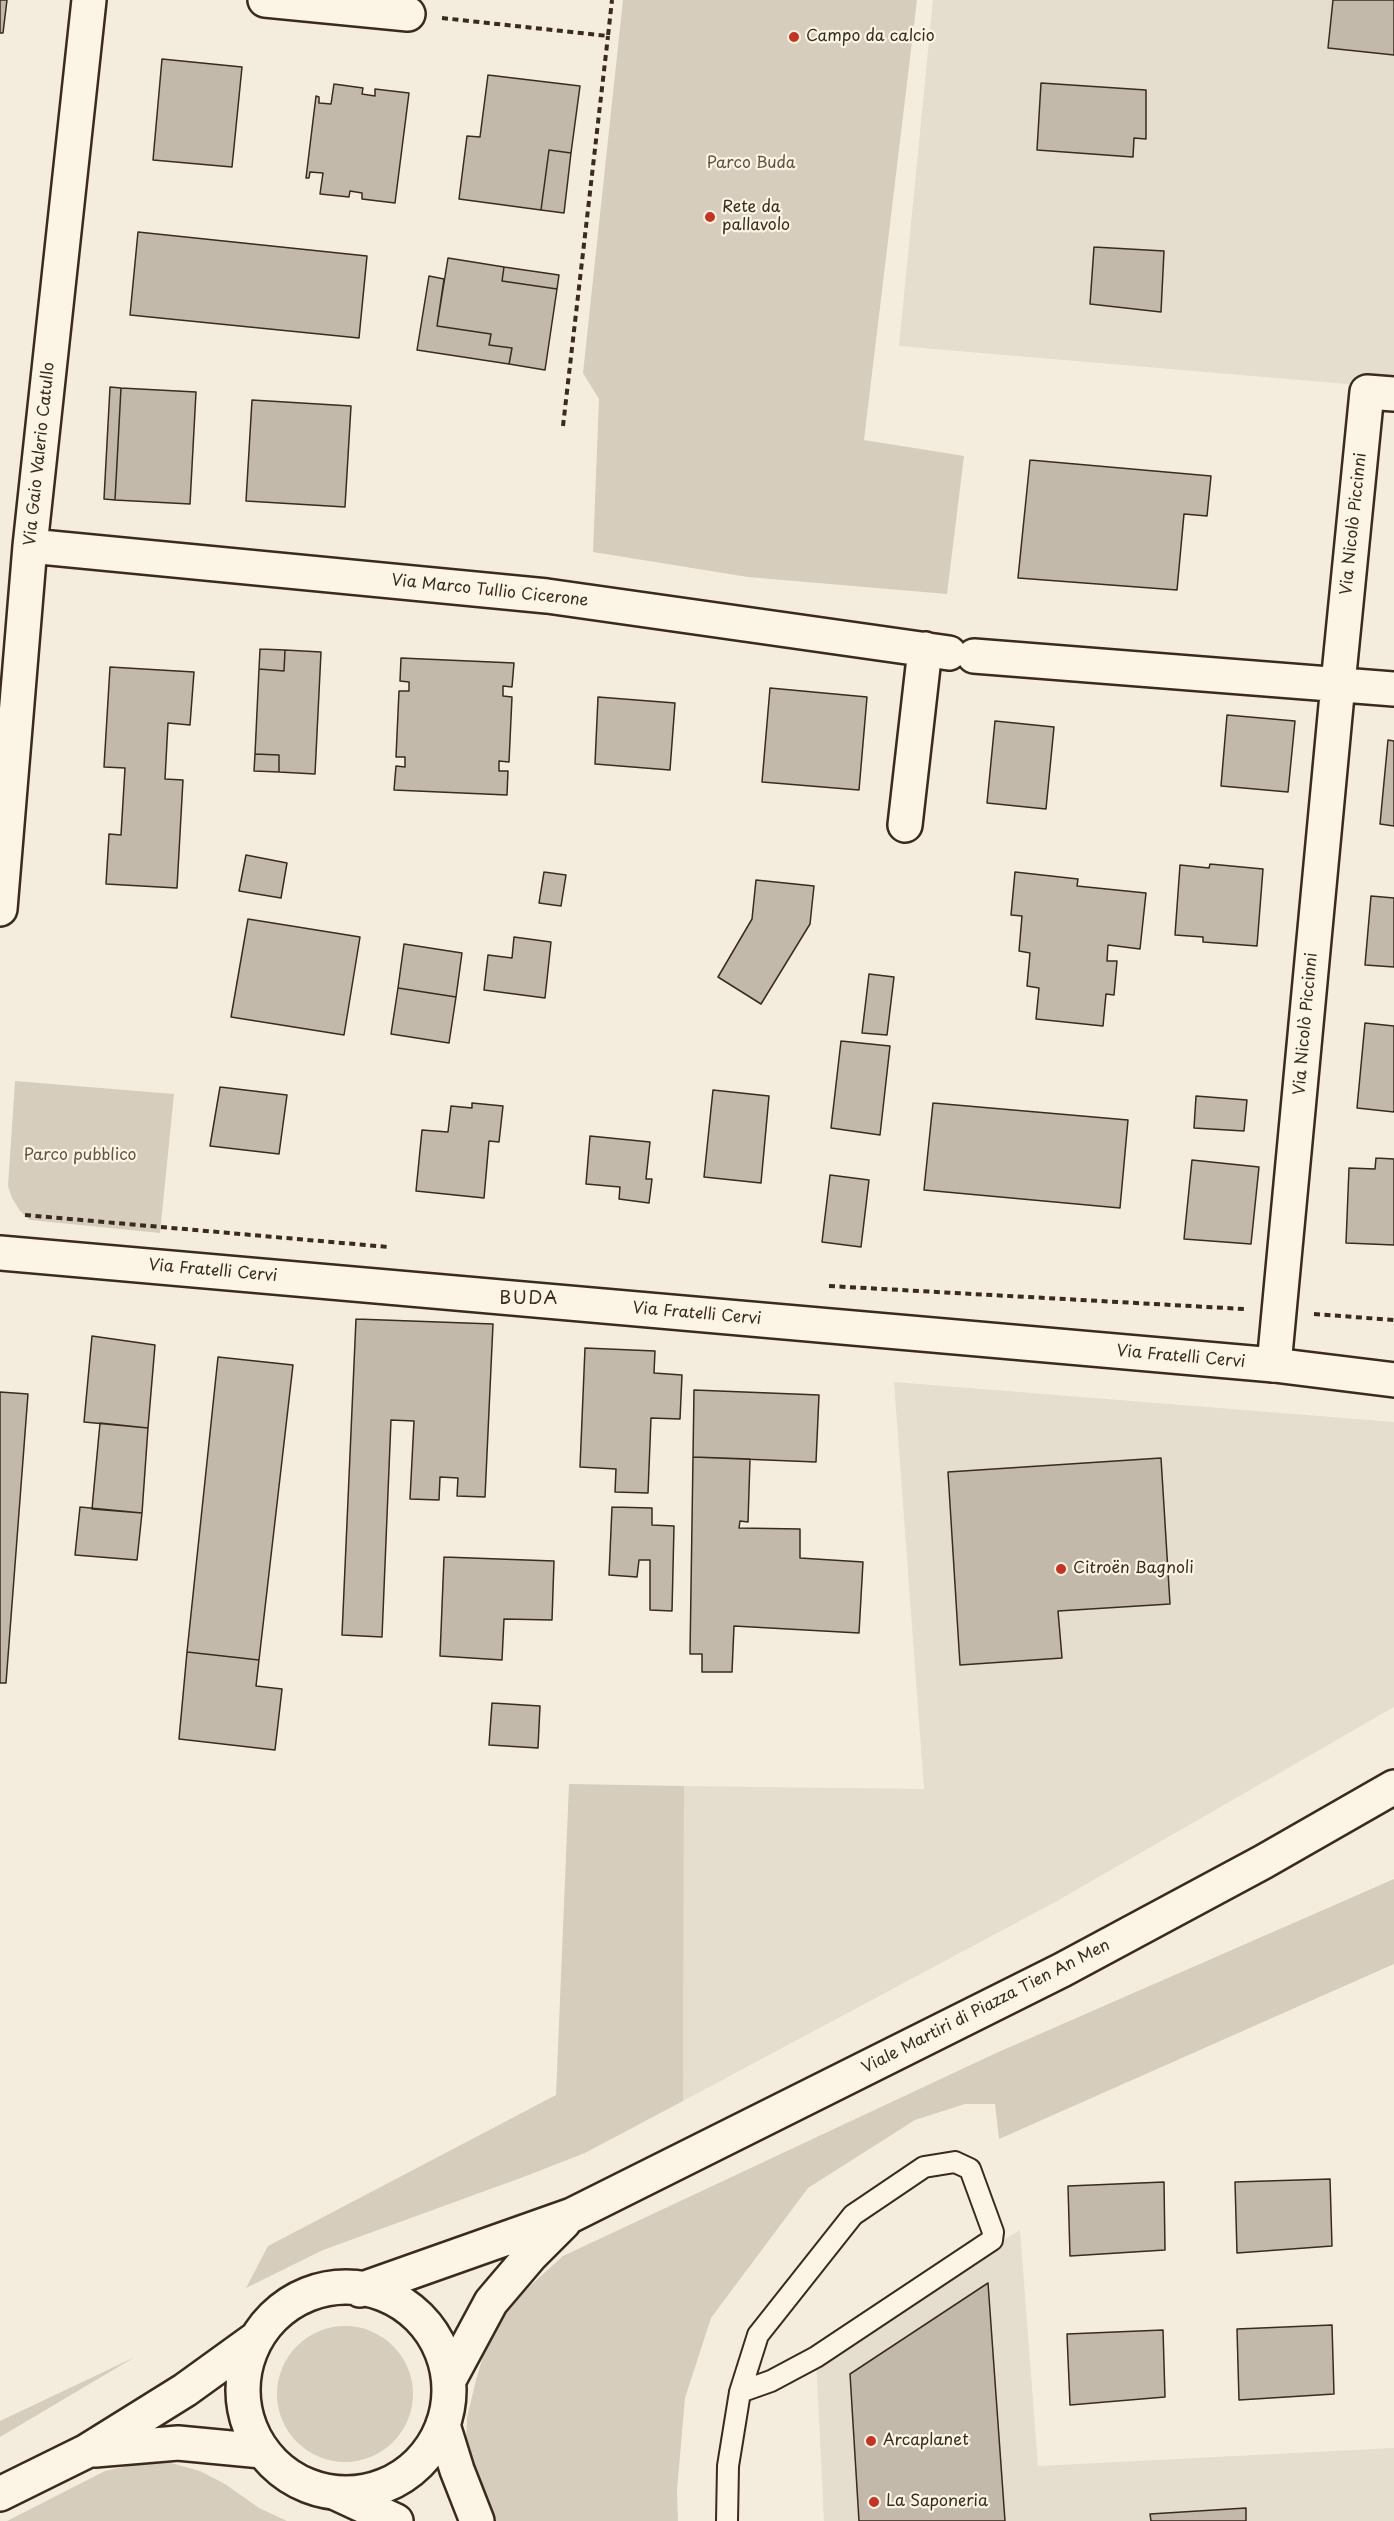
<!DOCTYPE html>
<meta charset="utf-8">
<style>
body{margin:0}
canvas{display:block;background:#f4eddd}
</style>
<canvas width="1394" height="2521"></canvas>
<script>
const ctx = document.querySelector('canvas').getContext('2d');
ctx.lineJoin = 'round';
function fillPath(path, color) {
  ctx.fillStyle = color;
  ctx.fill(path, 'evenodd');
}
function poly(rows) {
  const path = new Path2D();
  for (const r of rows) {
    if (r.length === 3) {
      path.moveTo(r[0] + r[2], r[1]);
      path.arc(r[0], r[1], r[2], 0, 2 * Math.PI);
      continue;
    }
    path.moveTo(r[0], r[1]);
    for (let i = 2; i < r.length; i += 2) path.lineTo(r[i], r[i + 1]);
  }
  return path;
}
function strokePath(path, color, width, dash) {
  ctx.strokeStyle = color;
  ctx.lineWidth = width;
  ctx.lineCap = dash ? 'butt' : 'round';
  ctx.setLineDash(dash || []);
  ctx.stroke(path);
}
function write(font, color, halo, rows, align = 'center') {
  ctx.font = font + ' "Playpen Sans",sans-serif';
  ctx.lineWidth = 4.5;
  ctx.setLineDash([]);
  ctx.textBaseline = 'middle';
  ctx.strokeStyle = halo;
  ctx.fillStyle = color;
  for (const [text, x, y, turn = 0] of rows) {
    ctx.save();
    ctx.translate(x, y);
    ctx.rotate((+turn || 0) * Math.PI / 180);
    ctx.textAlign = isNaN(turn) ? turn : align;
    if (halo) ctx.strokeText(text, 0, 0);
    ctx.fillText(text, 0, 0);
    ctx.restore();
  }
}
fillPath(poly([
 [933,0,1394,0,1394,388,899,346],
 [894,1382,1394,1422,1394,1707,1057,1901,683,2101,684,1786,924,1789],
 [1020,2230,1038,2466,1394,2448,1394,2521,824,2521,816,2357]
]), '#e5ddce');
fillPath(poly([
 [623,0,917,0,864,440,964,456,947,594,748,577,593,552,599,399,583,373],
 [15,1081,174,1094,160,1233,30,1220,20,1211,12,1198,8,1186],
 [569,1784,684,1786,683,2101,585,2153,526,2176,323,2250,246,2288,268,2246,556,2095],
 [1394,1879,1394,1964,999,2139,995,2104,965,2104,915,2120,808,2188,711,2318,685,2398,677,2490,678,2521,493,2521,472,2468,466,2444,467,2418,476,2380,484,2353,501,2320,521,2294,563,2256,994,2054],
 [345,2394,68],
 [135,2357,0,2437,0,2421],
 [171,2463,200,2471,225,2484,259,2508,287,2521,7,2521,105,2471,138,2464]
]), '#d6cdbd');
const building = poly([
 [0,0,7,0,3,33,0,33,0,0],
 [1333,0,1394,0,1394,55,1328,48,1333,0],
 [162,59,242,67,232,167,153,160,162,59],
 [488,75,580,86,571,153,549,150,541,210,459,199,467,136,480,137,488,75],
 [1041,83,1146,90,1146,139,1134,138,1133,157,1037,150,1041,83],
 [334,84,363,88,362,94,375,96,375,89,409,93,395,203,362,199,362,193,350,191,349,197,320,194,323,173,310,172,309,178,306,178,316,96,319,97,319,103,331,104,334,84],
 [549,150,571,153,564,213,541,210,549,150],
 [138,232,367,256,359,338,130,315,138,232],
 [1094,247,1164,251,1161,312,1090,304,1094,247],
 [448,258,504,267,502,281,557,289,545,370,509,364,512,348,489,345,491,334,437,326,448,258],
 [504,267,559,275,557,289,502,281,504,267],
 [429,276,444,279,437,326,491,334,489,345,512,348,509,364,417,350,429,276],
 [110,387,121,388,115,500,104,499,110,387],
 [121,388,196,392,190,504,115,500,121,388],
 [252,400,351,406,345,507,246,501,252,400],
 [1030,460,1211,476,1207,516,1184,514,1177,590,1018,578,1030,460],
 [260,649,285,650,284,671,259,669,260,649],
 [285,650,321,652,315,774,279,772,279,755,255,754,259,669,284,671,285,650],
 [401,658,514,663,512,687,503,686,503,696,512,697,509,762,499,761,499,771,508,771,507,795,394,790,396,766,405,767,405,757,396,757,399,691,409,691,409,682,400,681,401,658],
 [110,667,194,672,190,725,168,723,165,779,183,780,177,888,106,884,109,834,121,835,125,768,104,767,110,667],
 [770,688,867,697,859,790,762,782,770,688],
 [598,697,675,703,670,770,595,764,598,697],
 [1227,715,1295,721,1288,792,1221,786,1227,715],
 [995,721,1054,727,1046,809,987,803,995,721],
 [1388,740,1394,741,1394,826,1380,824,1388,740],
 [255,754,279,755,279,772,254,771,255,754],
 [246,855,287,863,281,898,239,891,246,855],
 [1210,864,1263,869,1257,946,1203,942,1203,937,1175,935,1180,865,1209,868,1210,864],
 [544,872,566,875,561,906,539,903,544,872],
 [1015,872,1078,879,1077,886,1146,893,1140,949,1108,945,1107,961,1117,961,1114,995,1106,994,1103,1026,1036,1019,1039,988,1027,986,1030,953,1019,951,1022,916,1011,915,1015,872],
 [756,880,814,886,810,924,761,1004,718,977,752,919,756,880],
 [1371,896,1394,898,1394,967,1365,965,1371,896],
 [248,919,360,937,344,1035,231,1017,248,919],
 [514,937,551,942,545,998,484,990,488,955,512,958,514,937],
 [404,944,462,953,456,997,398,988,404,944],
 [869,974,894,977,887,1035,862,1033,869,974],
 [398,988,456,997,449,1043,391,1034,398,988],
 [1365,1023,1394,1026,1394,1112,1357,1108,1365,1023],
 [841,1041,890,1046,880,1135,831,1128,841,1041],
 [220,1087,287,1095,279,1154,210,1146,220,1087],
 [713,1090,769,1096,761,1183,704,1177,713,1090],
 [1196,1096,1247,1100,1244,1131,1194,1128,1196,1096],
 [472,1103,503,1106,499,1142,489,1141,484,1198,416,1191,422,1130,448,1132,451,1106,472,1108,472,1103],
 [933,1103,1128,1120,1120,1208,924,1190,933,1103],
 [590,1136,650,1142,646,1179,652,1179,649,1203,619,1199,620,1187,586,1184,590,1136],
 [1376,1158,1394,1159,1394,1245,1346,1243,1349,1168,1375,1169,1376,1158],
 [1192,1160,1259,1167,1251,1244,1184,1239,1192,1160],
 [830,1175,869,1180,861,1247,822,1242,830,1175],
 [356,1319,493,1324,485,1497,457,1496,458,1478,440,1477,439,1500,410,1499,414,1421,391,1420,382,1637,342,1635,356,1319],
 [92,1336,155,1345,148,1428,84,1422,92,1336],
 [585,1348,655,1351,654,1373,682,1375,680,1419,651,1418,648,1493,615,1492,616,1469,580,1467,585,1348],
 [218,1357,293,1365,259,1660,187,1652,218,1357],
 [694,1390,819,1395,816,1462,693,1457,694,1390],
 [0,1392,28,1394,6,1683,0,1683,0,1392],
 [100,1423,148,1428,142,1513,92,1509,100,1423],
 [693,1457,750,1459,748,1522,740,1521,739,1528,800,1529,800,1558,863,1562,859,1633,734,1626,732,1672,702,1672,702,1654,690,1654,693,1457],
 [1161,1458,1170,1604,1058,1611,1062,1658,960,1665,948,1472,1161,1458],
 [80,1507,142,1513,137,1560,75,1555,80,1507],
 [612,1507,652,1508,652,1525,674,1526,672,1611,650,1610,650,1560,639,1560,637,1577,609,1575,612,1507],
 [444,1557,554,1561,552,1620,504,1619,502,1660,440,1656,444,1557],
 [187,1652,259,1660,256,1686,282,1689,275,1750,179,1739,187,1652],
 [492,1703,540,1706,538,1748,489,1745,492,1703],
 [1330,2179,1332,2246,1237,2253,1235,2182,1330,2179],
 [1164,2182,1165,2250,1070,2256,1068,2186,1164,2182],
 [988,2283,1005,2521,859,2521,850,2374,988,2283],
 [1332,2325,1334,2394,1239,2400,1237,2329,1332,2325],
 [1163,2330,1165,2397,1070,2405,1067,2334,1163,2330],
 [1246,2508,1246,2521,1151,2521,1150,2514,1246,2508]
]);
fillPath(building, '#c3b9aa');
strokePath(building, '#3b2a1e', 1.5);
const lane = poly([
 [727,2521,728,2466,740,2392,758,2335,853,2215,924,2167,955,2162,970,2169,993,2232,992,2240,816,2357,771,2381,740,2392]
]);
const street = poly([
 [265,0,408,14],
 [30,546,547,596,949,653],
 [974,656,1394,689],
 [905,825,925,649],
 [0,909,30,546,89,0],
 [1274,1365,1338,684,1367,392,1394,394]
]);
const secondary = poly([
 [0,1253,1274,1365,1394,1380],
 [443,2425,457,2470,477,2521],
 [336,2493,396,2521]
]);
const primary = poly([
 [346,2390,103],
 [360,2290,572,2215,1062,1970,1263,1862,1394,1787],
 [449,2380,491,2302,531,2255,564,2222],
 [95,2450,178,2443,262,2451],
 [0,2494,87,2451,185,2390,257,2338]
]);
strokePath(lane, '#3b2a1e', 24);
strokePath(street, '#3b2a1e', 38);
strokePath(secondary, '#3b2a1e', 38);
strokePath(primary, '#3b2a1e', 38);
strokePath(poly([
 [442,18,608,36,612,0],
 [563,426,608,36],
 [25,1215,388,1247],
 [829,1286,1244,1309],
 [1314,1314,1394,1320]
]), '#3b2a1e', 4, [6, 4.5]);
strokePath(lane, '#fcf5e5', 20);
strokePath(street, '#fcf5e5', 33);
strokePath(secondary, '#fcf5e5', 33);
strokePath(primary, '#fcf5e5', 33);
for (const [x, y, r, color] of [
 [794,37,6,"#c8321e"],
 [710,217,6,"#c8321e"],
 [1061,1569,6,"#c8321e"],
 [871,2441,6,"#c8321e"],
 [874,2502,6,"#c8321e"]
]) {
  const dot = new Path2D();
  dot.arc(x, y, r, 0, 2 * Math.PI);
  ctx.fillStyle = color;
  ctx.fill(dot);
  strokePath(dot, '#fcf5e5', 2);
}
write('16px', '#3b2a1e', '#fcf5e5', [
 ["Campo da calcio",806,37],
 ["Rete da",722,208],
 ["pallavolo",722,226],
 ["Citroën Bagnoli",1073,1569],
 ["Arcaplanet",883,2441],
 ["La Saponeria",886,2502]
], 'left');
write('16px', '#625346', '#fcf5e5', [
 ["Parco Buda",751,164],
 ["Parco pubblico",80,1156]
]);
write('16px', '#3b2a1e', '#fcf5e5', [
 ["Via Gaio Valerio Catullo",40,454,-84],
 ["Via Nicolò Piccinni",1354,524,-84],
 ["Via Marco Tullio Cicerone",490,591,6],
 ["Via Nicolò Piccinni",1306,1024,-85],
 ["Via Fratelli Cervi",213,1271,5],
 ["Via Fratelli Cervi",697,1314,5],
 ["Via Fratelli Cervi",1181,1357,5],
 ["Viale Martiri di Piazza Tien An Men",986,2007,-27]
]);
ctx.letterSpacing = '1.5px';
write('18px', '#3b2a1e', '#fcf5e5', [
 ["BUDA",529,1299]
]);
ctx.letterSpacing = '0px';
</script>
